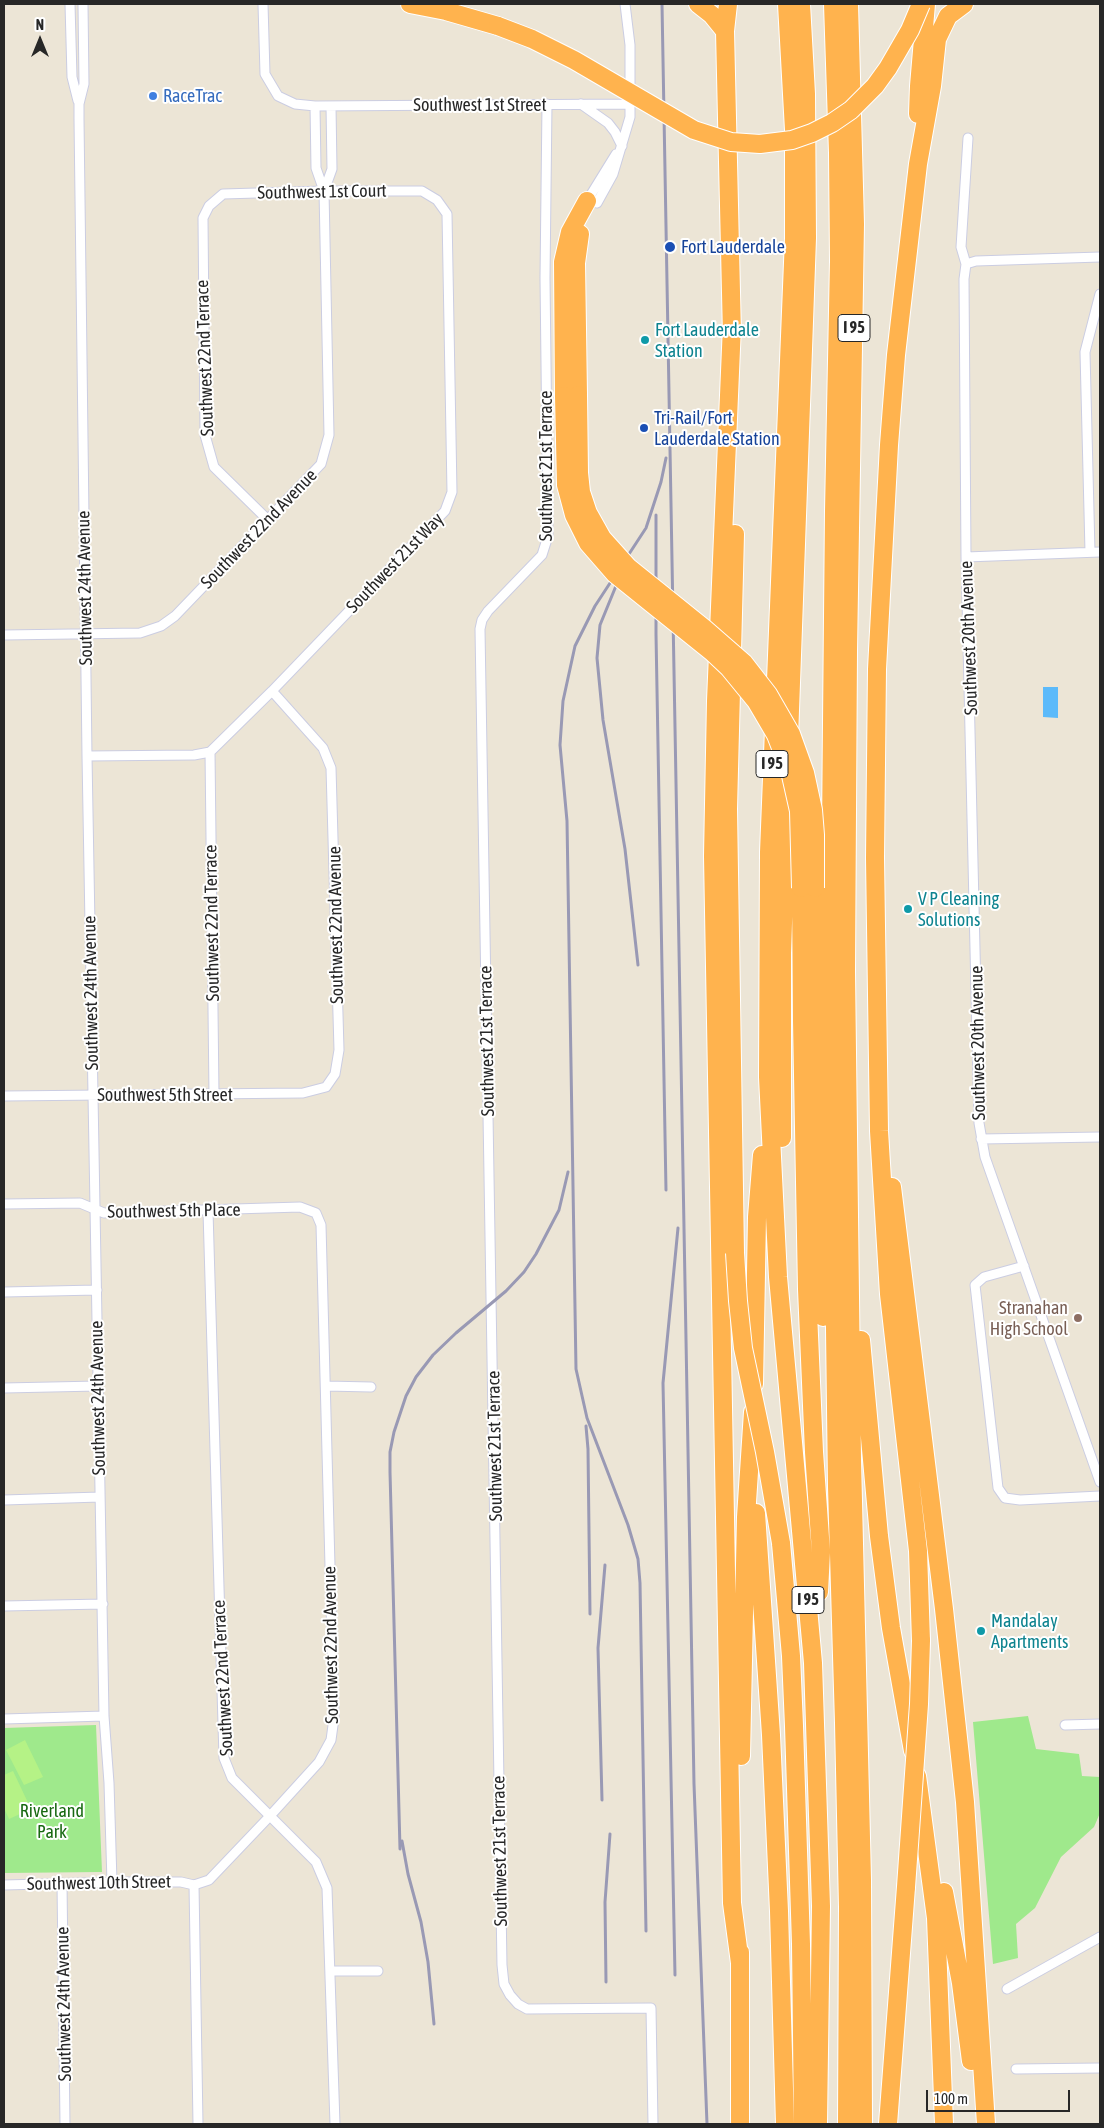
<!DOCTYPE html>
<style>
body{margin:0}
#map{position:relative;width:1104px;height:2128px;overflow:hidden;background:#ece5d6;font-family:"Asap Condensed",sans-serif}
canvas{display:block}
.frame{position:absolute;inset:0;border:5px solid #272727;pointer-events:none}
.north{position:absolute;left:15px;top:15px;width:50px;height:50px;-webkit-text-stroke:4px #fff;paint-order:stroke;rotate:0deg;font-size:14px;font-weight:700;line-height:20px;text-align:center;color:#272727}
.north::after{content:'';display:block;margin:auto;width:18px;height:22px;background:#272727;clip-path:polygon(50% 0,100% 100%,50% 72%,0 100%)}
.scale{position:absolute;left:926px;top:2090px;width:144px;height:22px;box-sizing:border-box;border:2px solid #272727;border-top:0;padding-left:6px;font-size:15px;line-height:18px;white-space:nowrap;color:#272727;-webkit-text-stroke:4px #fff;paint-order:stroke}
</style>
<div id="map">
<canvas width="1104" height="2128"></canvas>
<div class="frame"></div>
<div class="north">N</div>
<div class="scale">100 m</div>
</div>
<script>
const ctx = document.querySelector('canvas').getContext('2d');
ctx.lineJoin = 'round';
function fillPath(path, color) {
  ctx.fillStyle = color;
  ctx.fill(path, 'evenodd');
}
function poly(rows) {
  const path = new Path2D();
  for (const r of rows) {
    path.moveTo(r[0], r[1]);
    for (let i = 2; i < r.length; i += 2) path.lineTo(r[i], r[i + 1]);
  }
  return path;
}
function strokePath(path, color, width, dash) {
  ctx.strokeStyle = color;
  ctx.lineWidth = width;
  ctx.lineCap = dash ? 'butt' : 'round';
  ctx.setLineDash(dash || []);
  ctx.stroke(path);
}
function write(font, color, halo, rows, align = 'center') {
  ctx.font = font + ' "Asap Condensed",sans-serif';
  ctx.lineWidth = 4;
  ctx.setLineDash([]);
  ctx.textBaseline = 'middle';
  ctx.strokeStyle = halo;
  ctx.fillStyle = color;
  for (const [text, x, y, turn = 0] of rows) {
    ctx.save();
    ctx.translate(x, y);
    ctx.rotate((+turn || 0) * Math.PI / 180);
    ctx.textAlign = isNaN(turn) ? turn : align;
    if (halo) ctx.strokeText(text, 0, 0);
    ctx.fillText(text, 0, 0);
    ctx.restore();
  }
}
fillPath(poly([
 [1028,1716,1036,1749,1079,1754,1082,1776,1100,1777,1100,1813,1094,1827,1061,1857,1035,1908,1016,1924,1018,1958,993,1964,973,1722],
 [96,1725,102,1872,4,1873,4,1728]
]), '#9fe98c');
fillPath(poly([
 [25,1740,43,1777,24,1785,6,1750],
 [13,1771,31,1809,9,1819,4,1808,4,1775]
]), '#b5f286');
fillPath(poly([
 [1043,687,1058,687,1058,718,1043,717]
]), '#5cbafa');
const minor = poly([
 [70,4,72,77,78,101],
 [83,4,84,84,79,104,79,119,87,756,104,1716,109,1783,112,1882],
 [263,4,265,74,278,96,295,104,315,106,630,104],
 [547,104,545,278,548,536,542,555,488,611,482,620,480,629,502,1965,504,1984,510,1995,518,2004,527,2009,651,2008,653,2124],
 [581,104,608,123,615,132,622,146],
 [315,106,316,168,324,191],
 [968,138,961,247,966,264,964,279,966,557,979,1123,985,1157,1100,1482],
 [587,201,616,154],
 [597,203,613,174,630,117,630,45,625,4],
 [966,264,976,261,1100,257],
 [1090,552,1085,352,1100,294],
 [966,557,1100,552],
 [4,635,140,633,161,626,175,616,321,464,329,435,324,191,332,169,331,106],
 [210,752,214,1095],
 [87,756,194,755,210,752,272,691,445,511,452,492,447,214,437,200,422,191,324,191,223,194,209,206,203,218,205,435,214,467,267,519],
 [4,1096,303,1093,326,1087,335,1074,339,1050,331,768,323,748,272,691],
 [981,1139,1100,1137],
 [4,1204,80,1203,104,1213,300,1207,316,1213,321,1225,334,1718,331,1740,319,1762,269,1817,209,1880,194,1885,198,2124],
 [208,1211,224,1758,232,1778,316,1862,327,1888,335,2124],
 [1024,1266,984,1277,975,1285,998,1488,1005,1498,1020,1500,1100,1496],
 [4,1292,97,1290],
 [326,1386,371,1387],
 [4,1388,98,1386],
 [4,1500,100,1497],
 [4,1606,103,1604],
 [4,1719,104,1716],
 [1065,1725,1100,1724],
 [62,1883,65,2124],
 [4,1885,119,1882,181,1882,194,1885],
 [331,1971,378,1971],
 [1007,1989,1100,1937],
 [1016,2069,1100,2068]
]);
const motorway = poly([
 [410,4,446,11,498,26],
 [698,4,712,15,725,31],
 [728,4,725,31,732,336],
 [787,4,794,130,794,238,769,852,768,1077,778,1277,813,1663,821,1906,818,2124],
 [833,4,838,153,839,261,834,511,830,935,837,1487,844,1723,848,1907,847,2124],
 [849,4,855,224,848,651,846,971,852,1459,862,1880,863,2124],
 [918,114,919,86,926,4],
 [732,325,716,701,713,856,732,1903,740,1963],
 [578,395,576,263,580,234],
 [564,396,563,262,570,232,587,201],
 [789,738,807,238,806,94,801,4],
 [801,888,802,1021,807,1289,814,1452,821,1552,819,1592],
 [815,888,817,1146,823,1317],
 [782,1138,782,953,788,774],
 [892,1187,944,1609,965,1802,986,2124],
 [735,1253,728,809,735,534],
 [861,1340,879,1536,891,1628,913,1751],
 [754,1384,757,1217,762,1155],
 [756,1513,771,1735,779,1911,785,2124],
 [781,1543,791,1656,794,1726,801,1944,803,2124],
 [921,1641,918,1551,889,1294,879,1131,875,858,877,669,889,445,896,355,918,164,932,86,937,39,948,16,964,4],
 [741,1756,746,1517,753,1412],
 [917,1776,936,1918,944,2124],
 [944,1892,961,1983,971,2061],
 [740,2124,740,1952],
 [888,2124,906,1887]
]);
strokePath(minor, '#cbcde2', 11);
strokePath(motorway, '#fff', 20);
strokePath(minor, '#fff', 9);
strokePath(motorway, '#ffb34e', 18);
strokePath(poly([
 [662,4,694,1784,707,2124],
 [656,515,656,634,666,1190],
 [618,581,600,625,597,658,603,720,625,849,638,965],
 [586,1426,588,1449,590,1614],
 [602,1800,598,1648,605,1565],
 [402,1841,408,1874,421,1922,428,1962,434,2024],
 [400,1849,390,1472,390,1452,394,1432,406,1396,416,1377,433,1355,456,1333,506,1291,524,1272,536,1254,559,1210,568,1172],
 [646,1931,640,1583,638,1559,628,1525,587,1418,576,1369,567,821,560,745,563,701,575,646,595,606,646,528,661,482,666,458],
 [675,1975,663,1383,678,1228],
 [606,1982,605,1902,610,1834]
]), '#9999b4', 3);
const motorwayBridge = poly([
 [498,26,532,39,574,60,694,130,731,142,760,144,792,140,812,133,832,123,851,110,875,86,888,68,910,30,921,4],
 [578,395,579,473,581,492,588,513,602,538,628,567,705,629,744,663,768,694,791,734,805,773,813,810,815,835,815,888],
 [564,396,566,485,574,515,588,543,615,574,712,652,729,668,756,701,776,735,790,771,799,811,801,888],
 [735,1253,738,1301,743,1348,765,1452,781,1543],
 [906,1887,919,1704,921,1641]
]);
strokePath(motorwayBridge, '#fff', 20, []);
strokePath(motorwayBridge, '#ffb34e', 18);
for (const [x, y, r, color] of [
 [153,96,5,"#3f7fe0"],
 [670,247,6,"#1a4fb4"],
 [645,340,5,"#0f9aa8"],
 [644,428,5,"#1a4fb4"],
 [908,909,5,"#0f9aa8"],
 [1078,1318,5,"#8d6e63"],
 [981,1631,5,"#0f9aa8"]
]) {
  const dot = new Path2D();
  dot.arc(x, y, r, 0, 2 * Math.PI);
  ctx.fillStyle = color;
  ctx.fill(dot);
  strokePath(dot, '#fff', 2);
}
for (const [x, y, w] of [
 [854,328,32],
 [772,764,32],
 [808,1600,32]
]) {
  const box = new Path2D();
  box.roundRect(x - w / 2, y - 13.5, w, 27, 4);
  ctx.fillStyle = '#fff';
  ctx.fill(box);
  strokePath(box, '#272727', 1);
}
write('bold 16px', '#272727', null, [
 ["I 95",854,328],
 ["I 95",772,764],
 ["I 95",808,1600]
]);
write('18px', '#366cbe', '#fff', [
 ["RaceTrac",163,96]
], 'left');
write('18px', '#272727', '#fff', [
 ["Southwest 1st Street",480,105],
 ["Southwest 1st Court",322,192,-1],
 ["Southwest 22nd Terrace",205,358,-92],
 ["Southwest 21st Terrace",546,466,-90],
 ["Southwest 22nd Avenue",259,529,-46],
 ["Southwest 21st Way",395,563,-46],
 ["Southwest 24th Avenue",85,588,-91],
 ["Southwest 20th Avenue",969,638,-92],
 ["Southwest 22nd Terrace",212,923,-91],
 ["Southwest 22nd Avenue",336,925,-91],
 ["Southwest 24th Avenue",91,993,-91],
 ["Southwest 21st Terrace",487,1041,-91],
 ["Southwest 20th Avenue",978,1043,-91],
 ["Southwest 5th Street",165,1095],
 ["Southwest 5th Place",174,1211,-1],
 ["Southwest 24th Avenue",98,1398,-91],
 ["Southwest 21st Terrace",495,1446,-91],
 ["Southwest 22nd Avenue",331,1645,-91],
 ["Southwest 22nd Terrace",223,1678,-93],
 ["Southwest 21st Terrace",500,1851,-91],
 ["Southwest 10th Street",99,1883,-1],
 ["Southwest 24th Avenue",64,2004,-91]
]);
write('18px', '#164399', '#fff', [
 ["Fort Lauderdale",681,247],
 ["Tri-Rail/Fort",654,418],
 ["Lauderdale Station",654,439]
], 'left');
write('18px', '#0d838f', '#fff', [
 ["Fort Lauderdale",655,330],
 ["Station",655,351],
 ["V P Cleaning",918,899],
 ["Solutions",918,920],
 ["Mandalay",991,1621],
 ["Apartments",991,1642]
], 'left');
write('18px', '#785e54', '#fff', [
 ["Stranahan",1068,1308],
 ["High School",1068,1329]
], 'right');
write('18px', '#186912', '#fff', [
 ["Riverland",52,1811],
 ["Park",52,1832]
]);
</script>
